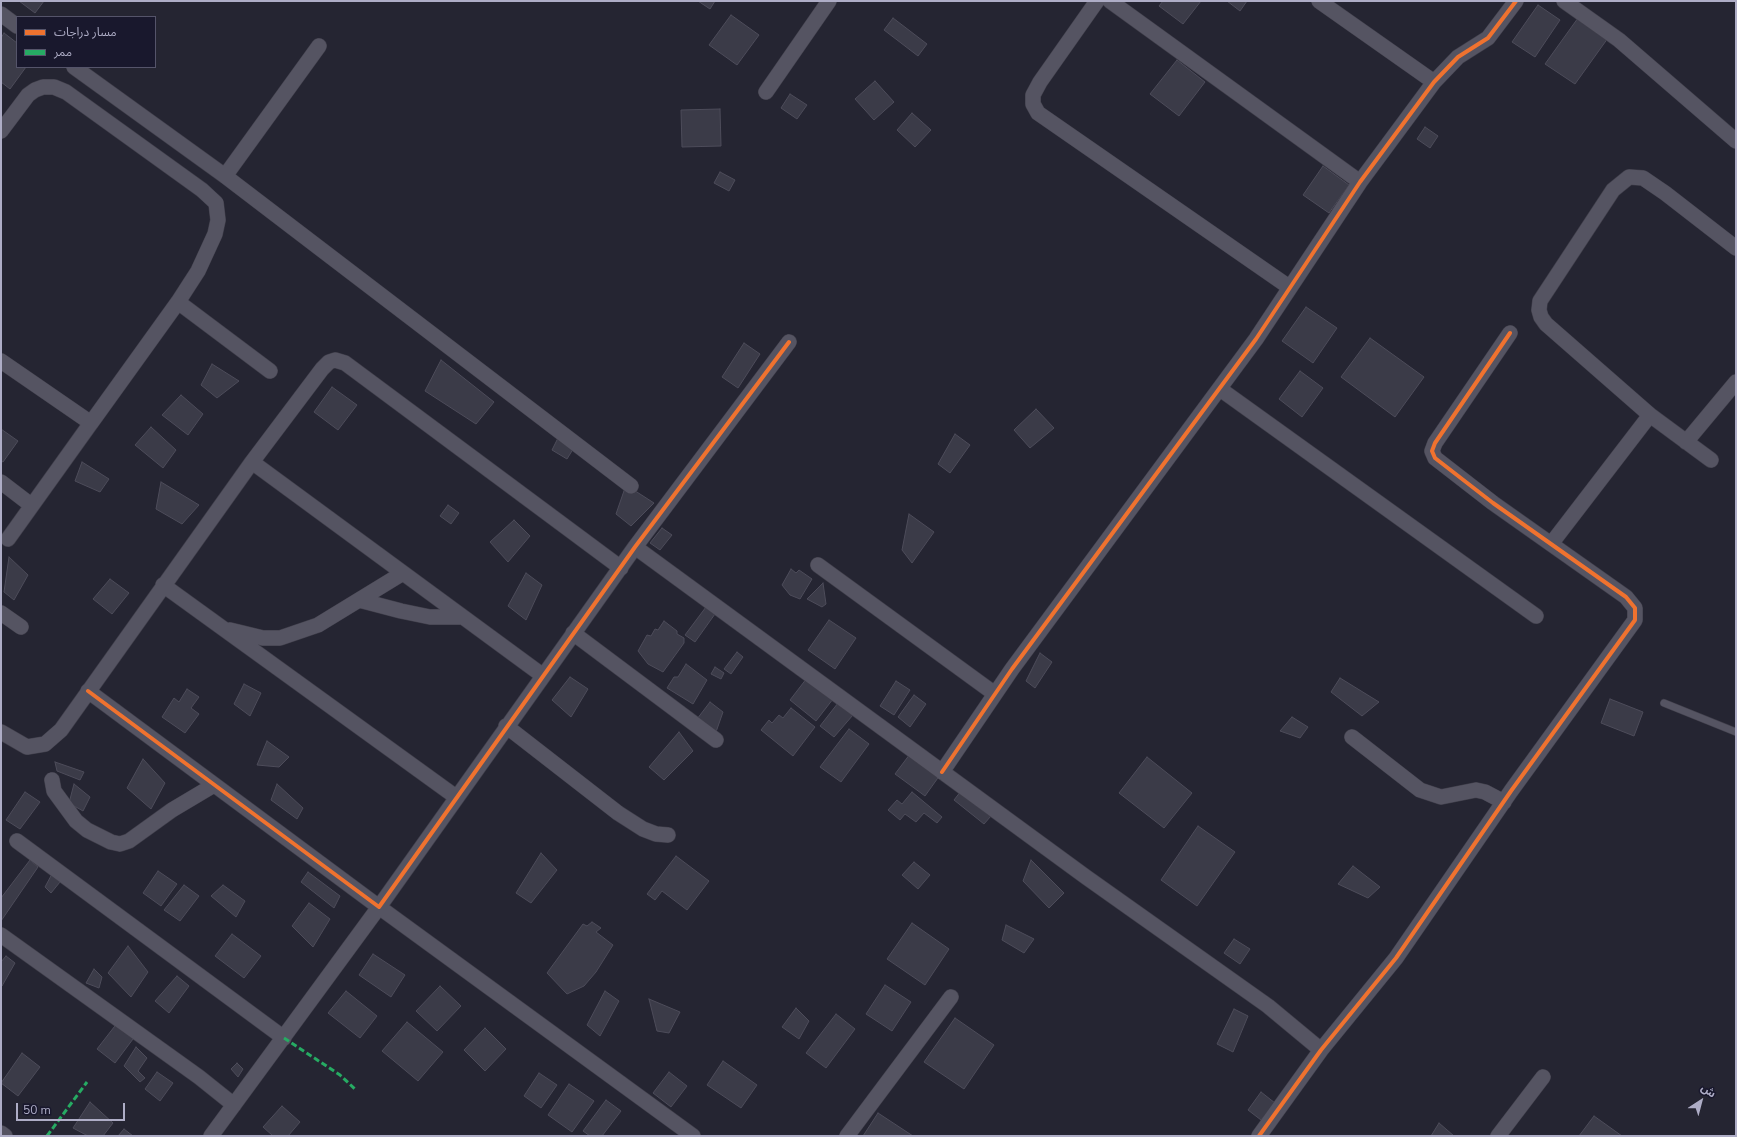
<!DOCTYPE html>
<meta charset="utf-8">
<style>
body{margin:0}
#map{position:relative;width:1737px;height:1137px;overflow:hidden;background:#252532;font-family:"Nunito Sans","Noto Sans Arabic",sans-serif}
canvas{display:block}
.frame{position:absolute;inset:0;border:2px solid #aeadc6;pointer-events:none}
.legend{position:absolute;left:16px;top:16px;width:140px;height:52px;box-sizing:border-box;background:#19182d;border:1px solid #55546a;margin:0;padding:5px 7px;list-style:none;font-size:12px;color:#aeadc6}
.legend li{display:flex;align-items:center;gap:8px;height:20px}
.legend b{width:20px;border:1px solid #55546a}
.north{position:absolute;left:1681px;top:1081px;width:40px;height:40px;-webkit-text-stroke:3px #19182d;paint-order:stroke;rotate:36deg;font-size:11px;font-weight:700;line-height:16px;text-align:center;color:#aeadc6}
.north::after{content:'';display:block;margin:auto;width:14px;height:18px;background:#aeadc6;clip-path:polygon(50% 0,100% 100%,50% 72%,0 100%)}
.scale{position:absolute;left:16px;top:1103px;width:109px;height:18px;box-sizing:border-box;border:2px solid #aeadc6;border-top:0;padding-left:5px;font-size:12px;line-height:14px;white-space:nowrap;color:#aeadc6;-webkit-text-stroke:3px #19182d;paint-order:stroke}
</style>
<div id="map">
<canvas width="1737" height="1137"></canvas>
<div class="frame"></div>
<ul class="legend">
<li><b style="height:5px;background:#ef722f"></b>مسار دراجات</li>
<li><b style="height:5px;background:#26ab63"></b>ممر</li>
</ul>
<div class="north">ش</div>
<div class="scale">50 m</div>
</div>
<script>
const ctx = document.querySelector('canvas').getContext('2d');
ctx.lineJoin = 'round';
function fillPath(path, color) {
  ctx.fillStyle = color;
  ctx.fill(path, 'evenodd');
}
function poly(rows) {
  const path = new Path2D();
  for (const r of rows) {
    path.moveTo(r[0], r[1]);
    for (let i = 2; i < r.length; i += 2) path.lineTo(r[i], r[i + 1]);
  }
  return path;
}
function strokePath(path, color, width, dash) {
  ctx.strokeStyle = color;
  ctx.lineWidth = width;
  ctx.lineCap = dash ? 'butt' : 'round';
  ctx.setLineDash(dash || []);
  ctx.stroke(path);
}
const building = poly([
 [19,1,44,1,35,13,19,1],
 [698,1,715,1,710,9,698,1],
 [1163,1,1201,1,1183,24,1159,6,1163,1],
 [1227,1,1247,1,1240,11,1227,1],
 [1538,5,1560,20,1535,57,1512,42,1538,5],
 [731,15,759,35,737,65,709,45,731,15],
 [893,18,927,44,918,56,884,30,893,18],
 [1578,18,1608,38,1575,84,1545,64,1578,18],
 [4,33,17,43,17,67,26,67,10,89,1,82,1,38,4,33],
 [1177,60,1205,82,1179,116,1150,94,1177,60],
 [875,81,894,102,874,120,855,99,875,81],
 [790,94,807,105,797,119,781,108,790,94],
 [720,109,721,146,682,147,681,110,720,109],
 [912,113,931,130,915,147,897,130,912,113],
 [1425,127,1438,136,1430,148,1417,139,1425,127],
 [1323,166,1349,185,1329,213,1303,195,1323,166],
 [720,172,735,180,729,191,714,183,720,172],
 [1306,307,1337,328,1313,363,1282,341,1306,307],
 [1370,338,1424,377,1395,417,1341,377,1370,338],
 [744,343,760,354,738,388,722,377,744,343],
 [441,360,494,402,476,424,425,391,441,360],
 [212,364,239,381,217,398,201,385,212,364],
 [1300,371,1323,388,1302,417,1279,399,1300,371],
 [332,387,357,405,338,430,314,412,332,387],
 [181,395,203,414,188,435,162,415,181,395],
 [1036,409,1054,428,1030,448,1014,430,1036,409],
 [151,427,176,450,163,468,135,445,151,427],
 [1,429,18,441,3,462,1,461,1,429],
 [955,434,970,445,950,473,938,464,955,434],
 [558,438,575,446,567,459,552,450,558,438],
 [82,462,109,479,100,492,75,481,82,462],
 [161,482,199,505,182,524,156,509,161,482],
 [626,485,654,503,631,526,616,514,626,485],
 [448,505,459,513,451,524,440,516,448,505],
 [909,514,934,532,912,563,902,550,909,514],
 [514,520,530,536,508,562,490,542,514,520],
 [662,528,672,535,660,550,650,543,662,528],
 [9,557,28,575,14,600,4,592,9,557],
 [791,569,796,573,799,570,812,579,800,599,790,595,782,585,791,569],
 [526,573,542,585,526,620,508,606,526,573],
 [110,579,129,593,112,614,93,599,110,579],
 [823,583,826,604,822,607,807,599,823,583],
 [706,607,715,614,695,642,685,635,706,607],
 [829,620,856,638,835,669,808,650,829,620],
 [664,621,677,631,677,634,684,638,684,643,663,672,648,664,638,651,647,635,651,636,655,629,658,630,664,621],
 [737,652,743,657,731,674,724,669,737,652],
 [1040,653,1052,662,1035,688,1026,681,1040,653],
 [686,664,707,680,693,704,667,688,674,677,678,677,686,664],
 [715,667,724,673,721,679,711,674,715,667],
 [570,677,588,689,571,717,552,700,570,677],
 [807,678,833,699,816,721,790,700,807,678],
 [1340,678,1379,702,1362,716,1331,692,1340,678],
 [896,681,910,690,894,715,880,706,896,681],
 [244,684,261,693,250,716,234,704,244,684],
 [187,689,199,697,191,708,199,714,185,733,162,717,174,698,179,702,187,689],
 [914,695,926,704,910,727,898,717,914,695],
 [1610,699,1643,712,1634,736,1601,723,1610,699],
 [710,702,723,712,716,732,697,719,710,702],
 [838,703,853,715,834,737,820,726,838,703],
 [791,708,815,727,793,756,761,730,769,720,772,723,779,715,783,718,791,708],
 [1292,717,1308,727,1300,738,1280,731,1292,717],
 [849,729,869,744,841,782,820,767,849,729],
 [679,732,693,751,664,780,649,767,679,732],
 [267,741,289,757,279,767,257,765,267,741],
 [910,754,940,775,925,796,895,774,910,754],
 [1147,757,1192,793,1164,828,1119,793,1147,757],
 [143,759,165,783,151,809,127,788,143,759],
 [55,762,84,772,80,780,57,771,55,762],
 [74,784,90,797,83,811,69,803,74,784],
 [277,784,303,808,297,819,271,800,277,784],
 [961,791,991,816,984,824,954,800,961,791],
 [25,792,40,802,20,829,6,820,25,792],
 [912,792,942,817,937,823,924,813,916,822,905,814,900,820,888,810,897,800,902,804,912,792],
 [1198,826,1235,852,1197,906,1161,880,1198,826],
 [541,853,557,870,531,903,516,893,541,853],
 [676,856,709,881,687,910,662,891,655,900,647,894,676,856],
 [30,860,38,867,1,921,1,898,30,860],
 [1031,860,1064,893,1049,908,1023,881,1031,860],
 [914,862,930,875,918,889,902,875,914,862],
 [1353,866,1380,887,1368,898,1338,884,1353,866],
 [158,871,177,884,161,906,143,893,158,871],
 [308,872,340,896,334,908,301,882,308,872],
 [52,874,60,882,51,893,45,887,52,874],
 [184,885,199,896,180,921,164,910,184,885],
 [223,885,245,901,236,917,211,896,223,885],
 [309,903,330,919,313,947,292,926,309,903],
 [592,922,601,928,596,932,613,945,596,972,584,986,567,994,547,973,583,924,587,926,592,922],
 [912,923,949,949,925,985,887,959,912,923],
 [1006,925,1034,939,1024,953,1002,940,1006,925],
 [232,934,261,956,244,978,215,956,232,934],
 [1234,939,1250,949,1240,964,1224,953,1234,939],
 [128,946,148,972,131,997,108,973,128,946],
 [373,954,405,975,391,997,359,975,373,954],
 [6,956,15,963,2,986,1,984,1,962,6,956],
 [94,969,102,977,99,988,86,983,94,969],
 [177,976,189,986,169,1013,155,1001,177,976],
 [885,985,911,1002,892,1031,866,1014,885,985],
 [440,986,461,1006,437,1031,416,1011,440,986],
 [346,991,377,1016,360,1038,328,1013,346,991],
 [605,991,619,1001,600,1036,587,1025,605,991],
 [649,999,680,1012,669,1033,657,1031,649,999],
 [796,1008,809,1021,799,1039,782,1027,796,1008],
 [1234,1009,1248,1016,1233,1052,1217,1044,1234,1009],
 [836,1014,855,1029,826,1068,806,1053,836,1014],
 [955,1018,994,1045,964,1089,924,1062,955,1018],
 [118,1022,136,1035,115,1063,97,1049,118,1022],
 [407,1022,443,1052,418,1081,382,1051,407,1022],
 [485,1028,506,1049,485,1071,464,1050,485,1028],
 [136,1047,147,1058,138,1071,145,1078,140,1082,124,1066,136,1047],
 [22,1053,40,1067,18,1096,1,1083,22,1053],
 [723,1061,757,1085,741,1108,707,1085,723,1061],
 [237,1063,243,1069,238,1077,231,1069,237,1063],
 [157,1072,173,1083,160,1101,145,1089,157,1072],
 [669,1072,687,1086,671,1107,653,1093,669,1072],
 [539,1073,557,1085,541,1108,524,1096,539,1073],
 [569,1084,594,1101,572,1132,548,1115,569,1084],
 [1261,1092,1275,1103,1261,1120,1248,1110,1261,1092],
 [606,1100,621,1111,602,1136,590,1136,583,1131,606,1100],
 [90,1102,113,1123,103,1136,88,1136,73,1128,90,1102],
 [282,1106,300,1122,288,1136,273,1136,263,1127,282,1106],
 [878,1113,913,1136,863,1136,878,1113],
 [1594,1116,1622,1136,1579,1136,1594,1116],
 [1439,1123,1454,1136,1431,1136,1439,1123],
 [124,1129,133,1136,118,1136,124,1129]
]);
fillPath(building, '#3b3b48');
strokePath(building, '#4d4c5a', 1);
const service = poly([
 [1664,703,1736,732]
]);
const minor = poly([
 [1097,1,1040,82,1033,95,1033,104,1038,113,1289,287],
 [1110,1,1360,182],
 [1319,1,1434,82],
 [1564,1,1619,40,1736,141],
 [1,14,17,26],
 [74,67,225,176,631,486],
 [766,92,829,1],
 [1,131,28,95,35,90,43,87,54,87,66,92,202,190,216,203,218,220,215,234,198,271,178,302,91,423,1,361],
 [225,176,319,46],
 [178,302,270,371],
 [1220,389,1536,616],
 [1686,442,1736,382],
 [1711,460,1650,415,1546,324,1541,317,1539,310,1540,301,1613,190,1629,177,1643,178,1665,193,1736,248],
 [252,462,542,675],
 [1,482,31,505],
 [8,539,91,423],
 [1551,544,1650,415],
 [635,547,1086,877,1268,1006,1321,1050],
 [818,565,995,694],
 [163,585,456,797],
 [359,600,401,611,430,617,463,617],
 [1,613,21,627],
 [230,630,263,638,280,638,318,625,403,573],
 [573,633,716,740],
 [88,691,379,907,635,547,789,342],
 [506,726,618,813,643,829,656,834,668,835],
 [1,732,27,747,45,744,61,730,252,462,322,369,329,362,335,360,345,363,621,568],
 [1352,737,1420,790,1441,797,1476,790,1485,792,1504,802],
 [942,772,1012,669,1256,339,1360,182,1434,82,1458,57,1488,38,1516,1],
 [52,780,54,791,76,821,87,830,111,842,120,844,129,841,172,810,214,785],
 [17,841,284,1038],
 [1,935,199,1077,234,1105],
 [1,1133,5,1136],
 [211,1136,379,907,693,1136],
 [847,1136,951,997],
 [1259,1136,1321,1050,1396,958,1511,791,1635,620,1635,608,1626,597,1493,503,1435,458,1432,451,1435,443,1510,333],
 [1498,1136,1543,1077]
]);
strokePath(service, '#403f4b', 8);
strokePath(minor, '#403f4b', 16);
strokePath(service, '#555462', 7);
strokePath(minor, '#555462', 15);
strokePath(poly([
 [284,1038,340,1075,356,1090],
 [47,1136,87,1082]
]), '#26ab63', 3, [6, 3]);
strokePath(poly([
 [88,691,379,907,635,547,789,342],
 [942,772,1012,669,1256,339,1360,182,1434,82,1458,57,1488,38,1516,1],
 [1259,1136,1321,1050,1396,958,1511,791,1635,620,1635,608,1626,597,1493,503,1435,458,1432,451,1435,443,1510,333]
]), '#ef722f', 4);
</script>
